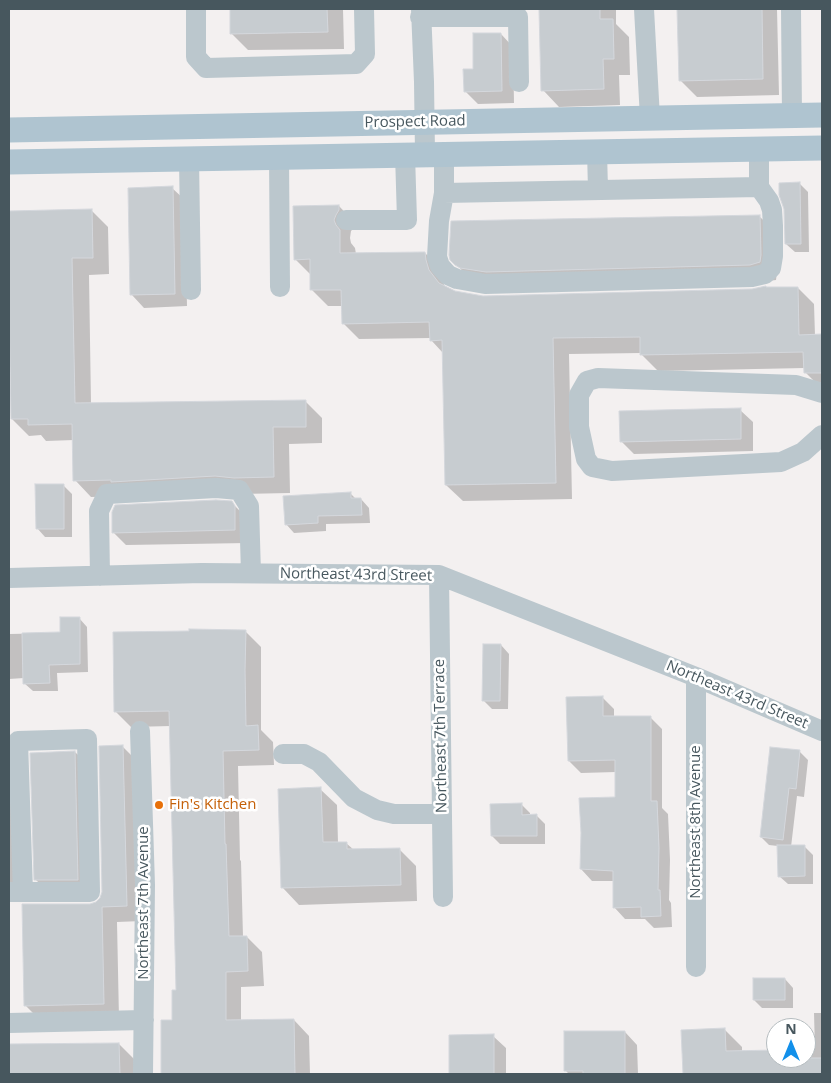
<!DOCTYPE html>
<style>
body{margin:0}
#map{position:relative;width:831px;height:1083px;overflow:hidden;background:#f3f0f0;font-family:"Open Sans",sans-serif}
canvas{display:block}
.frame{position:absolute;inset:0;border:10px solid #47575e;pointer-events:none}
.north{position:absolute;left:766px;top:1018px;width:50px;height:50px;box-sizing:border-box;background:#fff;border:1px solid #b5bcbf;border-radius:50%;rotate:0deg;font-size:14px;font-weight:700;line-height:20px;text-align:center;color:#47575e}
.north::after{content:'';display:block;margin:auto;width:18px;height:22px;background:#1390ea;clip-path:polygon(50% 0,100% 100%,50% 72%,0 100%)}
</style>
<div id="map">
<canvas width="831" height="1083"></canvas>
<div class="frame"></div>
<div class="north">N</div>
</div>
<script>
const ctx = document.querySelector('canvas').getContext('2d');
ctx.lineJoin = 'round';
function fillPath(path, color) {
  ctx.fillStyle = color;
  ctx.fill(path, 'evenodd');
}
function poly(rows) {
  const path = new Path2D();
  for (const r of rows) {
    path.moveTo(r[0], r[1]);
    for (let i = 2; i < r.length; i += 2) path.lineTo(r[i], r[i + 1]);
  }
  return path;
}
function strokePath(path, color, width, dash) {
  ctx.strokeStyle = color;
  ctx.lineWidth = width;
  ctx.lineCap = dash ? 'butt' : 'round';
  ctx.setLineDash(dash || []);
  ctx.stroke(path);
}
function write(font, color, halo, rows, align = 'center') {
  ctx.font = font + ' "Open Sans",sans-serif';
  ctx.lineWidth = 5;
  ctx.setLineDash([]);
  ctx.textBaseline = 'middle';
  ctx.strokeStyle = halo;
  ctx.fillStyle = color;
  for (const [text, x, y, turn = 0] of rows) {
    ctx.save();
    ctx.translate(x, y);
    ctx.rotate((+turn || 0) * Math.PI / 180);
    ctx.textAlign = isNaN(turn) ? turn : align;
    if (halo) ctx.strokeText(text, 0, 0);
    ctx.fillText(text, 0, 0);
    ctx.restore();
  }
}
fillPath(poly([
 [231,9,343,9,344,49,248,50,232,34],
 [540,9,616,9,616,24,629,37,630,75,619,75,620,105,559,107,543,90],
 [679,9,777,9,779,95,697,97,680,80],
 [501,34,513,47,514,103,478,104,465,91],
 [800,184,808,192,809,252,795,252,786,244],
 [172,188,185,200,187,306,144,308,132,295],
 [339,206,355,223,355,227,351,231,350,238,351,243,355,248,356,254,425,253,441,269,441,278,445,287,454,292,483,297,798,288,814,304,815,336,822,336,822,389,805,372,805,368,658,371,642,355,642,353,569,354,572,499,463,501,446,485,443,353,431,340,431,338,359,339,343,323,343,306,328,306,312,290,311,275,295,259],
 [91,210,108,227,109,274,89,275,91,404,305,401,322,418,322,443,289,444,290,493,91,497,75,480,74,440,46,441,41,435,29,436,12,419,11,328,9,328,9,212],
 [760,217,777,233,777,272,776,280,768,281,473,282,456,264],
 [740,410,753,422,753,451,634,454,621,441],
 [63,485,72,494,72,537,45,537,37,528],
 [350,493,356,499,361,499,369,508,370,523,326,524,326,531,294,533,286,524],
 [232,503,245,516,248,543,126,545,113,532],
 [79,618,87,627,88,672,57,673,58,691,33,691,24,683,24,678,9,679,9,634,61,633],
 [245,631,261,647,261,730,273,742,274,765,238,766,240,860,241,861,243,937,247,937,262,952,264,986,241,987,241,1021,294,1020,309,1036,310,1074,163,1074,162,1022,173,1022,177,992,171,726,131,727,115,711],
 [501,645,509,654,508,709,492,709,484,701],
 [602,697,614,709,614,717,650,717,662,729,662,808,668,814,670,860,669,900,671,903,672,927,654,928,645,919,625,919,614,907,614,881,592,881,581,869,616,798,616,772,581,773,569,761],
 [122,746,138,762,142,921,117,922,119,1019,41,1021,26,1006,90,905,96,904,101,899,103,892],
 [9,750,27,896,9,896],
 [799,751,808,760,804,797,797,796,791,847,804,846,813,855,813,884,788,884,779,876,778,846,769,845,761,837],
 [75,752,92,769,94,896,53,896,36,880],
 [320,789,337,805,338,843,346,843,354,850,399,849,416,866,417,901,299,905,283,888],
 [521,804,530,813,530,816,537,816,545,824,545,844,500,844,492,836],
 [785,979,793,988,793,1008,762,1008,754,1000],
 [814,1013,822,1013,822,1074,684,1074,683,1031,725,1030,742,1047,742,1052,776,1051,776,1058,806,1058,806,1050,815,1050],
 [625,1032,637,1045,638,1074,569,1074,566,1071],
 [450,1036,493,1036,506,1048,506,1074,450,1074],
 [119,1044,136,1061,136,1074,9,1074,9,1045]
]), '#0003');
const building = poly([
 [230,9,327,9,328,32,230,34,230,9],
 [539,9,600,9,600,19,613,19,614,59,603,59,604,89,541,91,539,9],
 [677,9,762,9,763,79,679,81,677,9],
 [473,33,501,33,502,91,464,92,463,69,473,69,473,33],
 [800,182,801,244,785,244,784,209,779,195,779,183,800,182],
 [173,186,175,294,130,295,128,188,173,186],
 [339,205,339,210,336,215,334,220,336,225,340,230,340,253,425,252,426,260,429,270,439,283,455,291,483,296,752,289,766,286,766,287,798,287,799,335,822,334,822,373,804,373,803,352,640,355,640,337,553,338,556,483,445,485,442,340,430,341,429,322,342,324,341,290,310,290,310,259,294,260,293,206,339,205],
 [92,209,93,258,72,258,75,403,306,400,306,427,273,427,274,477,234,478,215,476,111,482,111,480,73,481,72,424,28,425,28,419,11,419,9,312,9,211,92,209],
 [760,215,761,255,760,262,750,265,486,272,460,268,455,265,450,260,449,255,451,221,760,215],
 [741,408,741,439,620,442,619,411,741,408],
 [35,484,64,484,64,529,36,529,35,484],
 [351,492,351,498,361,498,362,515,318,516,318,523,285,525,283,496,351,492],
 [216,500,232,501,235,506,235,530,112,533,112,512,115,505,216,500],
 [60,617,80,617,80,664,49,665,50,683,23,684,22,633,60,632,60,617],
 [189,629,246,630,245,670,246,726,258,725,259,750,223,751,225,844,226,844,229,936,247,936,248,971,226,972,226,1020,294,1019,295,1074,161,1074,161,1020,172,1020,172,990,176,990,169,711,114,712,113,632,189,631,189,629],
 [483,644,501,644,500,701,482,701,483,644],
 [603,696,603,716,651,716,651,801,657,801,659,848,658,890,660,890,661,916,641,917,641,907,613,908,613,871,580,869,581,833,579,798,615,797,615,760,568,761,566,697,603,696],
 [123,745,127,906,102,907,104,1004,24,1006,22,904,90,904,96,902,100,898,102,892,99,746,123,745],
 [770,747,800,750,796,789,789,788,783,840,760,837,770,747],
 [75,751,78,880,34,880,30,753,75,751],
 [321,787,323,842,347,842,347,849,400,848,401,885,281,888,278,789,321,787],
 [522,803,522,815,537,814,537,836,491,836,490,804,522,803],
 [777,845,805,845,805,876,778,877,777,845],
 [753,978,785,978,785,1000,753,1000,753,978],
 [725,1028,726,1051,776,1050,776,1058,822,1058,822,1074,683,1074,681,1030,725,1028],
 [564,1031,625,1031,625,1074,583,1074,583,1071,564,1071,564,1031],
 [494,1034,494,1074,449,1074,449,1035,494,1034],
 [119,1043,120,1074,9,1074,9,1044,119,1043]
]);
fillPath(building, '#c7ccd0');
strokePath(building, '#d4d7dc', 1);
strokePath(poly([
 [196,9,196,57,206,68,356,64,365,54,364,9],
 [421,9,424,82,425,154],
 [644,9,650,118],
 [791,9,792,115],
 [420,17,518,17,519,82],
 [597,151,598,190],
 [444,154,444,193,439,221,437,257,440,266,448,275,457,279,485,284,752,277,765,274,771,268,773,256,773,226,772,210,769,201,759,187,759,149],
 [279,157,280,287],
 [189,158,191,290],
 [444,193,759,187],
 [346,220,407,220,405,154],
 [822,393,796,385,598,378,587,381,579,395,579,427,586,459,592,467,612,471,781,462,803,452,822,435],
 [439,575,443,897],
 [100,576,99,511,107,494,216,488,239,490,249,506,251,573],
 [9,578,202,573,439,575,696,677,822,731],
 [696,677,696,967],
 [140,731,145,885,143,1074],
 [283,754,304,754,319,762,354,798,377,810,394,814,442,814],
 [9,892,90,892,87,739,18,741,23,892],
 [9,1023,144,1020]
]), '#bbc7cd', 20);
strokePath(poly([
 [9,130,822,115],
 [9,162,822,148]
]), '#afc4d0', 25);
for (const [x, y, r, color] of [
 [159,805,5,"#e8710a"]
]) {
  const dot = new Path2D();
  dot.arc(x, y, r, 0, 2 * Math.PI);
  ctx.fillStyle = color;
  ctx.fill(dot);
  strokePath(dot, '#fff', 2);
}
write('15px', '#47575e', '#fff', [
 ["Prospect Road",415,122,-1],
 ["Northeast 43rd Street",356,575,1],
 ["Northeast 43rd Street",737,695,23],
 ["Northeast 7th Terrace",441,736,-91],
 ["Northeast 8th Avenue",696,822,-90],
 ["Northeast 7th Avenue",144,903,-90]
]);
write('15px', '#c56008', '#fff', [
 ["Fin's Kitchen",169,805]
], 'left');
</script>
